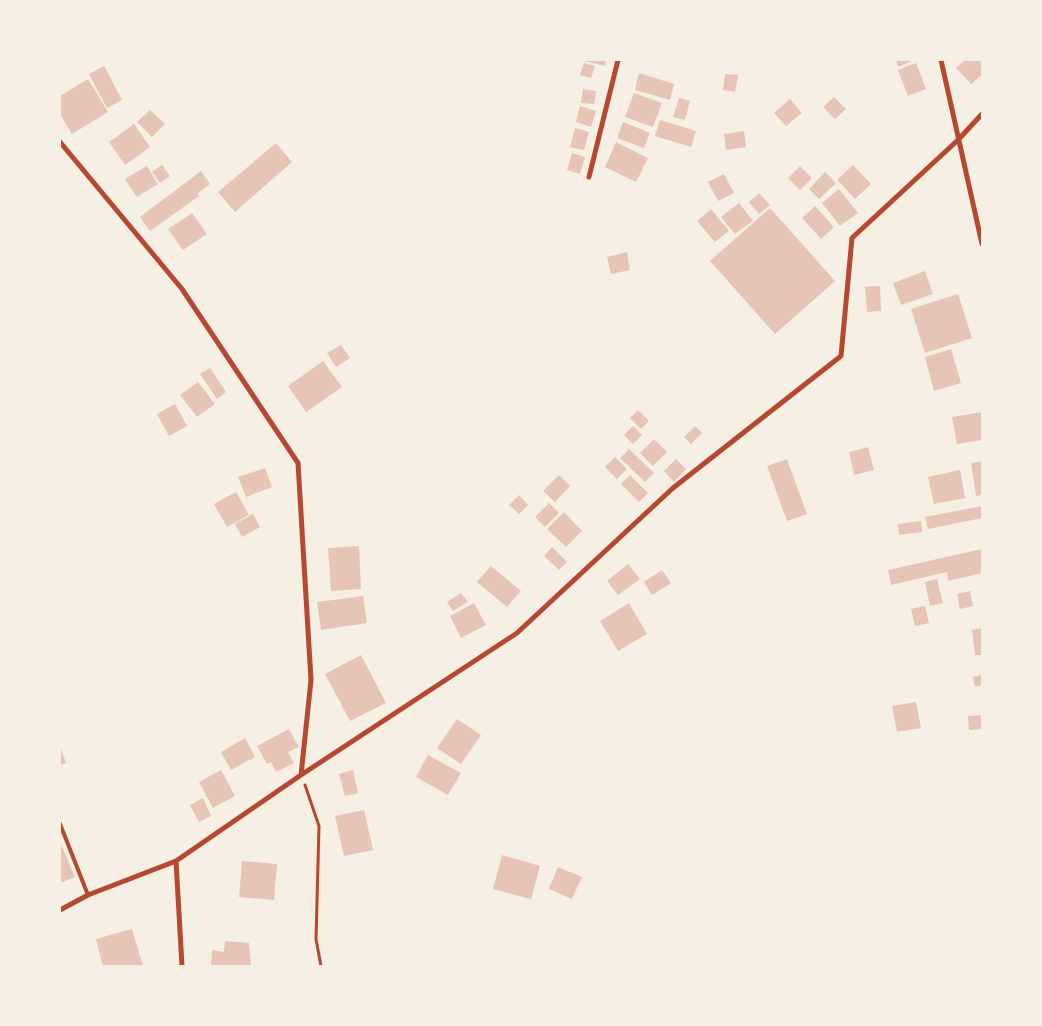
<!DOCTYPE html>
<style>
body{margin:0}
#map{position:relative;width:1042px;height:1026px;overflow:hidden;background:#f6efe4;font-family:"Crimson Pro",serif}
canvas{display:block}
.frame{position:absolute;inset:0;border:61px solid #f6efe4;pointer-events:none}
</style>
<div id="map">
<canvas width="1042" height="1026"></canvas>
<div class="frame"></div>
</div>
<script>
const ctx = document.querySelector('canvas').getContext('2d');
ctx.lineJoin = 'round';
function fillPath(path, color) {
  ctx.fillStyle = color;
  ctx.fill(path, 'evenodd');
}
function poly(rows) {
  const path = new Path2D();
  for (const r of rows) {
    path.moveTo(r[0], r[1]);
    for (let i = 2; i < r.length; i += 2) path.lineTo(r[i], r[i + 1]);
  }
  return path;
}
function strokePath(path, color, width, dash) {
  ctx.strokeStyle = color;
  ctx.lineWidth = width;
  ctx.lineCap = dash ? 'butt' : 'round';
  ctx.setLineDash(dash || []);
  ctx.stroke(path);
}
fillPath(poly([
 [579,60,606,60,605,66],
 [896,60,914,60,898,67],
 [965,60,982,60,982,75,971,84,956,68],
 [584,63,595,66,591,78,580,75],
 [916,63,926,89,908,96,898,70],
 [104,66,122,100,107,108,89,74],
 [639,73,674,84,670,100,635,90],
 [725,74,738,75,735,92,723,90],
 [88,79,108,112,72,134,60,114,60,96],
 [583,89,596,91,594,104,581,103],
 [634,93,662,103,653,127,625,117],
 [834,97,846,109,835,119,823,107],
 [679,98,690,101,685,120,673,117],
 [790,99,802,113,786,126,774,113],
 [580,106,596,111,591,127,576,122],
 [150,110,165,124,152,137,137,122],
 [660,120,696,131,691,147,655,136],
 [623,122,650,133,644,148,617,138],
 [134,124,150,147,125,165,109,142],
 [575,128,589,132,584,150,570,147],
 [744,131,746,147,726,150,724,134],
 [616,142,648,158,636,182,605,167],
 [276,143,292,162,235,212,218,192],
 [572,153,585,157,580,174,567,170],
 [162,165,170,176,160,183,152,172],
 [853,165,871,184,855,199,837,180],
 [147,166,158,184,137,197,125,179],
 [800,166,812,178,800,190,788,178],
 [201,171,210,184,198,193,199,196,150,231,140,217],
 [825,172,836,183,819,199,809,189],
 [724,174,734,193,718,201,708,182],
 [839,189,858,213,840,226,822,203],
 [759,193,770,205,759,214,749,202],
 [739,203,753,221,735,234,721,217],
 [815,206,834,227,821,239,802,218],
 [770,208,835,281,775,334,710,261],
 [711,209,729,231,715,242,697,221],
 [192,213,207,234,183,250,168,229],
 [627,252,630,270,611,274,607,257],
 [925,271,933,294,901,305,893,283],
 [880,286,881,311,867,312,865,287],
 [958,294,972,338,925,353,911,309],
 [341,345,350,358,336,367,327,353],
 [951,349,961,383,934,391,925,357],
 [323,361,342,387,306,412,288,386],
 [210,368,226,392,217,399,200,374],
 [198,382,215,404,197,417,180,395],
 [175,404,187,426,169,436,157,414],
 [638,410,649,421,641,429,630,418],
 [982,412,982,440,957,444,952,417],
 [633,426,642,435,633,444,624,435],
 [695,426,702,433,691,444,684,437],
 [654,439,667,452,653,466,640,453],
 [868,447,874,470,854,475,849,452],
 [629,449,654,473,645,482,620,458],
 [615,457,627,469,617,479,605,467],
 [676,459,686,469,674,482,664,471],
 [787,459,807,514,787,521,767,466],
 [982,461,982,495,976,496,971,463],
 [265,468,272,487,246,497,238,477],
 [960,470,965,498,934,504,928,477],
 [559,475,570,486,555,502,543,491],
 [630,475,648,493,639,502,621,484],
 [236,492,249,515,227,527,214,504],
 [519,495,528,505,519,514,509,505],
 [549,503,559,513,545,527,535,517],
 [982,506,982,518,928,529,925,517],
 [564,512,582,531,566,547,547,529],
 [253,514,260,527,242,537,235,524],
 [921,521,922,532,899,535,898,524],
 [359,546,361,589,331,591,328,548],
 [552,547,567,562,559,570,544,556],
 [982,549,982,573,948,581,947,572,891,585,888,570],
 [628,564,640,579,618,595,607,581],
 [491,566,521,591,507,607,477,582],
 [662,570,671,583,652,595,644,582],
 [937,579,943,603,930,606,925,582],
 [970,591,973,606,960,609,957,594],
 [461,593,468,602,453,611,447,602],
 [363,596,367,623,321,630,317,602],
 [474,603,486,625,461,638,450,616],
 [629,603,647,634,618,651,600,621],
 [925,606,929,623,915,626,911,609],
 [982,628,982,655,975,655,972,630],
 [361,655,386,703,350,721,325,674],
 [982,675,982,685,975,687,973,677],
 [916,702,921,728,897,732,892,706],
 [982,715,982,729,969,730,968,716],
 [457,719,481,735,461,764,437,748],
 [289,729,299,747,288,752,294,763,276,772,271,762,267,764,257,746],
 [245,738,255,757,231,770,221,752],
 [60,746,66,763,60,765],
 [428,755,461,773,448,795,416,777],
 [221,770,235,796,213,808,199,782],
 [353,770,358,793,345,796,339,774],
 [203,798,211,816,199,822,190,805],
 [364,810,373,850,344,856,335,816],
 [60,842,75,877,60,883],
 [502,855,540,866,531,899,493,889],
 [242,861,277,864,274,900,239,897],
 [558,867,582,877,572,899,549,889],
 [132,929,143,966,103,966,96,939],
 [225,941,249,943,251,966,211,966,212,950,224,952]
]), '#e6c5b7');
strokePath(poly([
 [305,785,319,826,316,939,321,966]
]), '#b5482f', 3);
strokePath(poly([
 [60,824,88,895]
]), '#b5482f', 4);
strokePath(poly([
 [941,60,982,244],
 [60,142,182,289,298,463,311,680,301,775],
 [589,177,618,60],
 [176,861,182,966],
 [60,910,88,895,176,861,301,775,517,633,673,488,841,356,852,238,958,140,982,114]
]), '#b5482f', 5);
</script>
